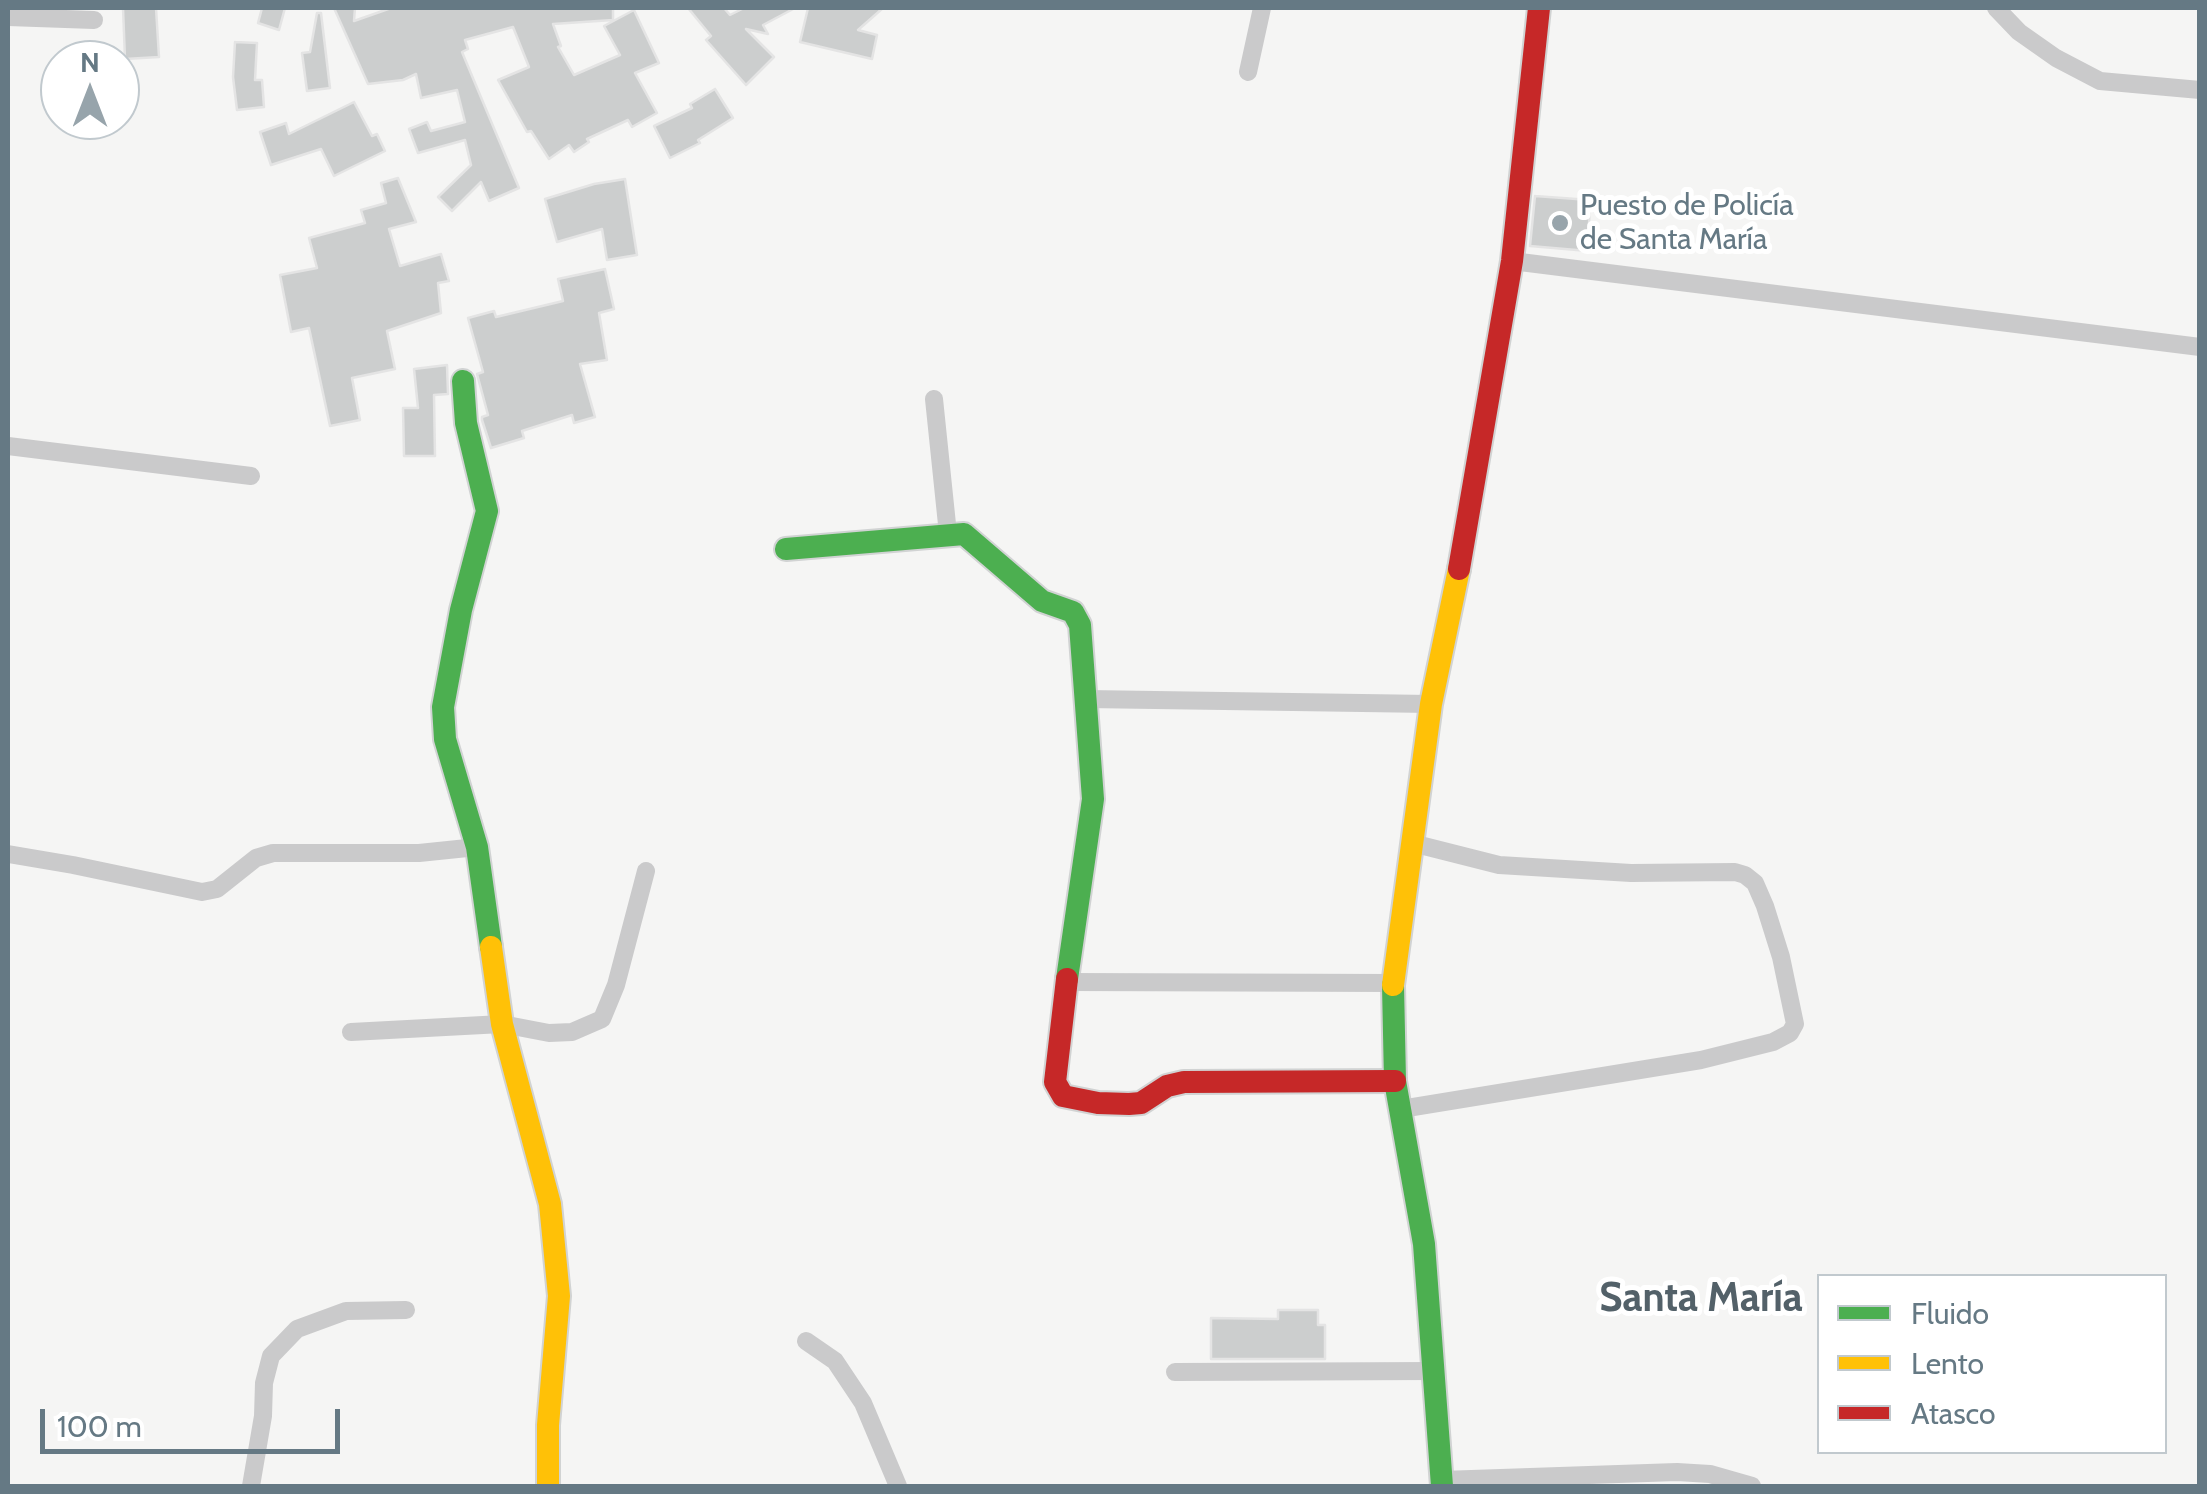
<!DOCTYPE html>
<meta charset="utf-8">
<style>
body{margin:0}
#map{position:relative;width:2207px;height:1494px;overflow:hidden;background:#f5f5f4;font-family:Cabin,sans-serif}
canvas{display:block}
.frame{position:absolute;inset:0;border:10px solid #657984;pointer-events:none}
.legend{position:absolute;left:1817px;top:1274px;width:350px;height:180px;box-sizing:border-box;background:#fff;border:2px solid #c1c9ce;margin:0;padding:12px 18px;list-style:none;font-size:30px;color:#657984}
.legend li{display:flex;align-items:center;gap:20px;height:50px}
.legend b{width:50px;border:2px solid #c1c9ce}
.north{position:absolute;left:40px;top:40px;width:100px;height:100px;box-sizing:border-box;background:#fff;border:2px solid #c1c9ce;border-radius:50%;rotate:0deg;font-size:28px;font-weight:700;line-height:40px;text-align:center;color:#657984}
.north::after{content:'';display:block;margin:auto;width:35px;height:45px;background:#97a4ab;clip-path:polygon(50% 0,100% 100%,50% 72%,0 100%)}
.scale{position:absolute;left:40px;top:1409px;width:300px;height:45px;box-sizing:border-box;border:5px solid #657984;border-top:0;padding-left:12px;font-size:30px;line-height:35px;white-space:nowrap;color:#657984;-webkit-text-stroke:8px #fff;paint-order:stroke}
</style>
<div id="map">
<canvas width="2207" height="1494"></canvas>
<div class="frame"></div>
<ul class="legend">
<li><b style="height:12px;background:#4caf50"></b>Fluido</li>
<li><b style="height:12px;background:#ffc107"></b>Lento</li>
<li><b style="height:12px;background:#c62828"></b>Atasco</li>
</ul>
<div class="north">N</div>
<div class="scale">100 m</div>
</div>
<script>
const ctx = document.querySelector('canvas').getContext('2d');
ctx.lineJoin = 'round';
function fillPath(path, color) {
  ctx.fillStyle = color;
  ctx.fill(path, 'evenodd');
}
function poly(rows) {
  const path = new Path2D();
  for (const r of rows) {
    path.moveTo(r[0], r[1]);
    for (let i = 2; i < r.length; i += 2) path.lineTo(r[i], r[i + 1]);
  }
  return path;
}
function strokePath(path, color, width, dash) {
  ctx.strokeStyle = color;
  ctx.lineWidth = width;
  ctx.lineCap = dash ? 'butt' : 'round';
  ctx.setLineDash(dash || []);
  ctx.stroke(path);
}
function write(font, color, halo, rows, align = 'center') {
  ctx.font = font + ' Cabin,sans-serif';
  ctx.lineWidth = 10;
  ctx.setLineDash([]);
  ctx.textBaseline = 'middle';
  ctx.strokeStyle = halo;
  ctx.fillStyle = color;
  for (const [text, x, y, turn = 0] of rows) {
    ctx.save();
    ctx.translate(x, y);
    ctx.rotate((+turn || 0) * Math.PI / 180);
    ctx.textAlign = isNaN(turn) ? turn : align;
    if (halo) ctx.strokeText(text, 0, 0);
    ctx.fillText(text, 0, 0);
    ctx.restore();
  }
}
const building = poly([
 [123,8,156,8,159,57,125,59,123,8],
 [262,8,285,8,279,30,258,23,262,8],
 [334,8,355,8,354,21,391,8,613,8,613,20,553,24,561,46,558,47,574,75,620,55,604,26,634,10,659,63,635,73,657,113,632,127,628,120,587,139,589,142,574,152,569,145,549,159,531,131,527,132,498,80,529,67,513,27,465,40,468,49,462,52,519,188,489,201,481,182,452,211,438,197,471,165,465,140,418,153,409,129,427,122,431,131,465,122,457,90,421,98,416,74,403,80,368,84,334,8],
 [688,8,724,8,730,15,744,8,795,8,763,25,768,34,746,29,774,57,746,85,706,40,711,36,688,8],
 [808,8,883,8,858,30,877,35,872,59,800,42,808,8],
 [317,13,321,13,330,88,307,91,302,53,310,52,317,13],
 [235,42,257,43,255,80,262,80,264,107,237,110,233,77,235,42],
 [715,89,733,118,698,140,700,143,670,158,654,126,692,108,690,104,715,89],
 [354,102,372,136,377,134,385,151,334,176,321,149,271,165,260,132,286,123,289,134,354,102],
 [398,178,416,222,389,229,400,266,441,254,449,281,438,283,441,313,387,331,395,369,352,378,360,420,330,426,309,328,291,332,280,275,317,268,309,238,365,223,361,210,386,203,381,183,398,178],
 [625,179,637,255,607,260,602,229,557,242,545,199,594,184,625,179],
 [1535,196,1590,200,1588,251,1530,246,1535,196],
 [605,269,614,309,599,313,607,360,580,364,595,417,574,423,572,415,522,431,524,438,491,448,482,420,482,417,488,415,477,374,483,372,468,318,494,311,496,317,563,301,558,279,605,269],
 [447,365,448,394,434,395,435,456,404,456,403,408,418,408,414,369,447,365],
 [1278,1310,1318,1310,1318,1325,1325,1325,1325,1359,1211,1359,1211,1318,1278,1319,1278,1310]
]);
fillPath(building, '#cccece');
strokePath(building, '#e4e4e4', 2.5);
const fast = poly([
 [463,381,466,423,487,511,461,610,443,707,445,739,477,847,491,947],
 [786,549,964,534,1042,601,1073,612,1080,625,1093,799,1067,979],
 [1393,985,1395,1081,1424,1244,1442,1486]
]);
const slow = poly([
 [491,947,502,1024,550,1204,559,1296,548,1425,548,1486],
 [1393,985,1431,704,1459,569]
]);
const jam = poly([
 [1459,569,1512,261,1539,8],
 [1067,979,1055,1082,1063,1096,1098,1103,1129,1104,1141,1103,1167,1086,1184,1082,1395,1081]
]);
strokePath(fast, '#d1d3d3', 26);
strokePath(slow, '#d1d3d3', 26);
strokePath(jam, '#d1d3d3', 26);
strokePath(poly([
 [1996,8,2019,32,2056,58,2100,81,2200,90],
 [8,17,94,20],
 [1248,72,1262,8],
 [1512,261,2200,347],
 [934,399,948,534],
 [8,446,251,476],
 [1086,699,1431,704],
 [8,854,73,865,202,892,217,889,256,858,273,853,419,853,477,847],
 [1068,982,1393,983],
 [351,1032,502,1024,549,1033,572,1032,602,1019,616,985,646,871],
 [1401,1109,1701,1060,1773,1042,1790,1033,1795,1024,1781,957,1765,906,1755,883,1745,875,1735,872,1631,873,1499,865,1412,843],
 [806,1341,835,1361,863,1403,898,1486],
 [1175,1372,1434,1371],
 [1442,1480,1677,1472,1710,1474,1752,1486],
 [251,1486,263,1416,264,1383,271,1356,297,1329,346,1311,406,1310]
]), '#cacacb', 18);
strokePath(fast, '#4caf50', 22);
strokePath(slow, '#ffc107', 22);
strokePath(jam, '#c62828', 22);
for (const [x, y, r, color] of [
 [1560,223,10,"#97a4ab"]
]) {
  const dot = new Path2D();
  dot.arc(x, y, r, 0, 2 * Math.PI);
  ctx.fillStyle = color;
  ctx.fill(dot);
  strokePath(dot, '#fff', 4);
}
write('30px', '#657984', '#fff', [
 ["Puesto de Policía",1580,206],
 ["de Santa María",1580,240]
], 'left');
write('bold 40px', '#536169', '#fff', [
 ["Santa María",1701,1299]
]);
</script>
